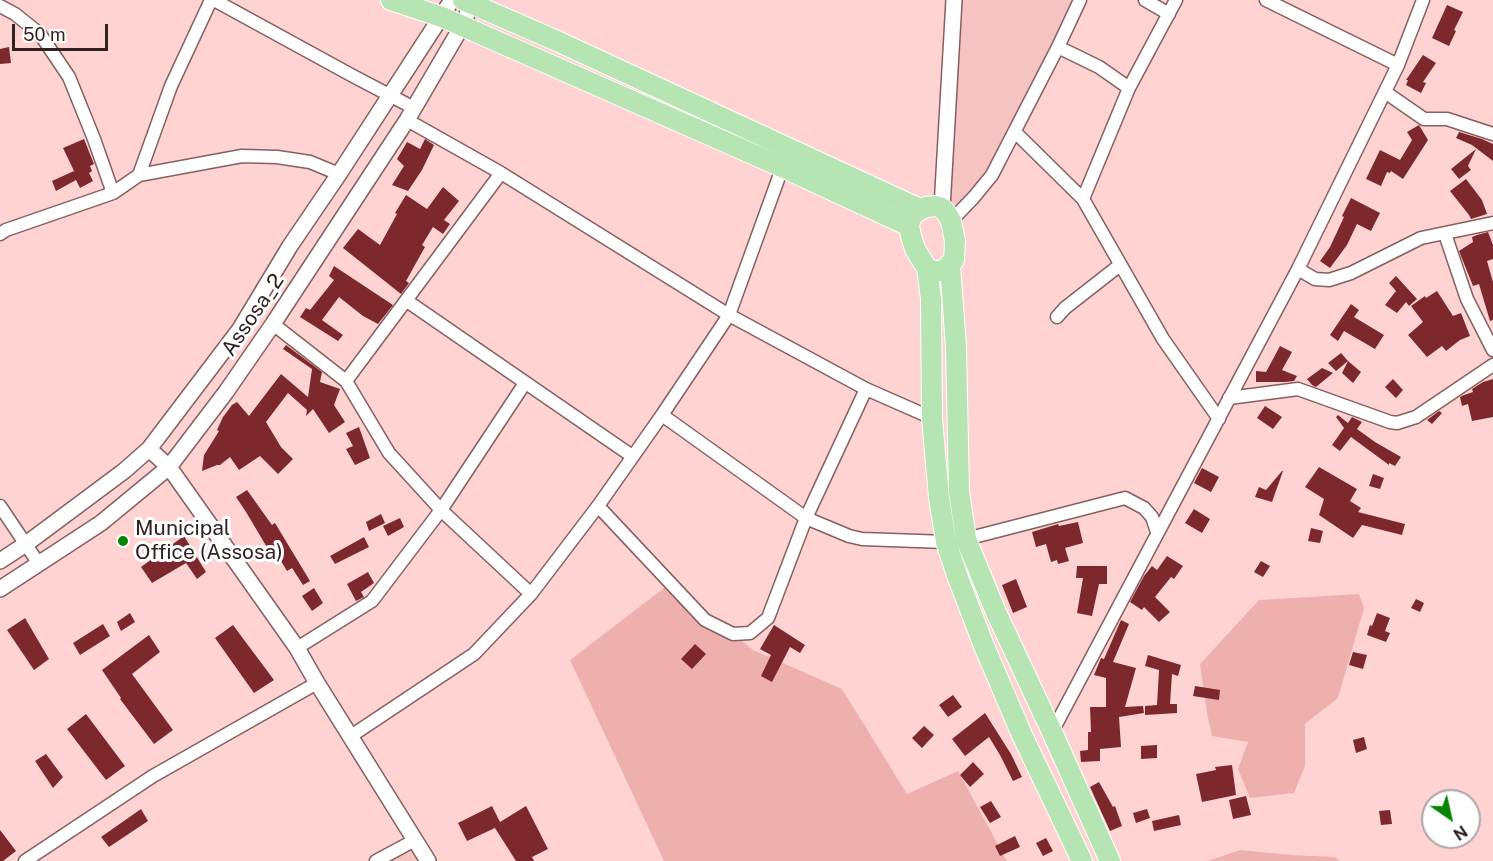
<!DOCTYPE html>
<style>
body{margin:0}
#map{position:relative;width:1493px;height:861px;overflow:hidden;background:#fed3d2;font-family:"Public Sans",sans-serif}
canvas{display:block}
.north{position:absolute;left:1421px;top:789px;width:60px;height:60px;box-sizing:border-box;background:#fff;border:2px solid #ada6a6;border-radius:50%;rotate:146deg;font-size:16px;font-weight:700;line-height:24px;text-align:center;color:#312121}
.north::after{content:'';display:block;margin:auto;width:21px;height:27px;background:#068504;clip-path:polygon(50% 0,100% 100%,50% 72%,0 100%)}
.scale{position:absolute;left:12px;top:24px;width:96px;height:27px;box-sizing:border-box;border:3px solid #312121;border-top:0;padding-left:8px;font-size:18px;line-height:21px;white-space:nowrap;color:#312121;-webkit-text-stroke:4px #fff;paint-order:stroke}
</style>
<div id="map">
<canvas width="1493" height="861"></canvas>
<div class="north">N</div>
<div class="scale">50 m</div>
</div>
<script>
const ctx = document.querySelector('canvas').getContext('2d');
ctx.lineJoin = 'round';
function fillPath(path, color) {
  ctx.fillStyle = color;
  ctx.fill(path, 'evenodd');
}
function poly(rows) {
  const path = new Path2D();
  for (const r of rows) {
    path.moveTo(r[0], r[1]);
    for (let i = 2; i < r.length; i += 2) path.lineTo(r[i], r[i + 1]);
  }
  return path;
}
function strokePath(path, color, width, dash) {
  ctx.strokeStyle = color;
  ctx.lineWidth = width;
  ctx.lineCap = dash ? 'butt' : 'round';
  ctx.setLineDash(dash || []);
  ctx.stroke(path);
}
function write(font, color, halo, rows, align = 'center') {
  ctx.font = font + ' "Public Sans",sans-serif';
  ctx.lineWidth = 6;
  ctx.setLineDash([]);
  ctx.textBaseline = 'middle';
  ctx.strokeStyle = halo;
  ctx.fillStyle = color;
  for (const [text, x, y, turn = 0] of rows) {
    ctx.save();
    ctx.translate(x, y);
    ctx.rotate((+turn || 0) * Math.PI / 180);
    ctx.textAlign = isNaN(turn) ? turn : align;
    if (halo) ctx.strokeText(text, 0, 0);
    ctx.fillText(text, 0, 0);
    ctx.restore();
  }
}
fillPath(poly([
 [952,0,1082,0,994,172,940,234],
 [414,845,423,861,384,861]
]), '#f5c4c2');
fillPath(poly([
 [672,582,753,650,842,689,907,794,958,771,1007,861,664,861,570,660],
 [1359,594,1364,608,1338,698,1305,724,1305,766,1294,793,1250,798,1238,769,1248,742,1212,736,1207,713,1200,664,1259,600],
 [1240,850,1292,855,1335,857,1340,861,1208,861]
]), '#eeb0ae');
fillPath(poly([
 [1447,5,1463,12,1454,30,1456,31,1449,46,1432,38],
 [9,47,11,63,0,64,0,49],
 [1423,55,1436,63,1423,82,1426,83,1421,93,1406,85,1408,80,1406,80],
 [1419,125,1428,140,1403,179,1391,171,1390,173,1387,172,1381,186,1366,179,1380,150,1400,160,1412,140,1407,132],
 [1459,132,1482,139,1493,144,1493,161,1472,145,1456,138],
 [84,139,94,164,90,166,92,171,89,173,93,181,80,188,76,180,56,191,52,181,74,171,63,148],
 [425,139,434,145,422,170,408,191,392,185,404,166,397,159,407,142,420,149],
 [1476,149,1468,166,1471,170,1459,179,1451,169],
 [1466,179,1482,200,1487,214,1471,219,1469,215,1450,191],
 [443,187,459,201,444,220,450,224,443,234,433,227,422,245,425,247,406,281,409,283,401,294,343,248,358,229,380,245,397,214,395,213,406,195,427,209],
 [1351,198,1380,213,1371,231,1357,224,1347,245,1330,268,1320,261,1330,247,1344,217,1342,216],
 [1488,232,1493,245,1493,259,1487,261,1493,282,1493,320,1490,321,1479,284,1473,286,1459,251,1473,242,1472,237,1477,235],
 [334,266,393,305,378,324,363,316,339,297,322,320,343,335,338,341,300,317,306,308,310,310,334,280,329,276],
 [1396,276,1417,299,1409,306,1406,302,1397,313,1385,305,1396,291,1389,283],
 [1437,291,1453,316,1461,313,1470,336,1460,340,1446,351,1442,346,1427,357,1408,335,1423,322,1411,306,1425,296,1426,298],
 [1351,304,1359,310,1354,317,1384,335,1375,349,1344,331,1338,341,1330,335],
 [286,345,322,372,320,382,340,389,334,405,345,422,329,433,313,409,306,416,307,410,288,393,266,422,281,447,293,459,278,474,260,456,239,470,230,457,220,465,217,465,202,471,204,455,219,431,217,430,223,417,232,405,237,402,249,416,281,374,308,397,312,369,283,349],
 [1280,346,1292,352,1282,370,1297,376,1294,381,1285,382,1256,382,1256,371,1266,372],
 [1341,353,1348,361,1336,371,1328,363],
 [1348,361,1361,372,1353,383,1342,373],
 [1322,368,1333,373,1316,387,1312,385,1307,379],
 [1393,379,1403,390,1396,398,1385,387],
 [1493,379,1493,417,1472,421,1468,404,1462,406,1460,397,1464,395,1473,392,1472,389,1483,382],
 [1265,406,1282,417,1273,429,1257,418],
 [1439,411,1442,413,1432,424,1427,420],
 [1338,415,1348,423,1352,417,1362,422,1357,429,1375,442,1401,457,1395,466,1389,463,1389,465,1351,437,1340,451,1332,445,1344,428,1336,417],
 [359,427,370,458,355,465,346,449,353,446,346,433],
 [1319,467,1357,489,1350,501,1361,508,1358,512,1405,524,1402,535,1362,525,1353,538,1319,515,1324,499,1305,487],
 [1202,468,1219,477,1211,492,1194,483],
 [1282,471,1283,471,1272,502,1255,497,1259,487,1266,490],
 [1373,474,1384,478,1380,489,1369,486],
 [247,490,272,525,275,523,310,581,303,585,292,568,287,571,272,546,268,549,246,512,236,497],
 [1194,509,1210,519,1202,533,1185,523],
 [381,514,385,523,369,531,366,522],
 [400,518,404,527,388,536,383,526],
 [1078,522,1083,543,1065,548,1069,561,1058,564,1057,560,1051,562,1046,544,1036,547,1032,532,1058,524,1059,526],
 [1311,528,1323,531,1320,543,1308,541],
 [184,536,206,572,197,579,186,563,152,583,141,567],
 [364,537,369,547,335,564,330,556],
 [1167,556,1183,566,1174,579,1171,577,1155,597,1170,612,1159,622,1144,607,1142,610,1130,602,1144,576,1152,566,1157,570],
 [1261,561,1270,566,1263,577,1254,572],
 [1077,566,1107,566,1107,584,1099,584,1092,616,1077,613,1083,578,1076,578],
 [368,572,374,583,361,592,364,597,356,601,347,584],
 [1016,579,1027,607,1013,613,1002,585],
 [314,588,323,603,312,611,302,596],
 [1416,599,1424,603,1420,612,1411,608],
 [130,613,135,622,121,631,117,622],
 [1377,613,1390,618,1385,631,1390,633,1386,642,1367,635,1370,625,1372,626],
 [25,618,49,659,34,670,7,630],
 [1121,620,1129,624,1113,662,1136,668,1125,707,1143,706,1144,713,1119,717,1121,747,1100,749,1100,761,1081,762,1080,751,1088,750,1088,732,1091,732,1090,707,1106,707,1106,678,1094,675,1101,658,1104,659],
 [103,624,110,636,80,655,73,643],
 [233,625,274,680,254,693,215,638],
 [774,625,805,645,800,653,790,647,772,682,761,676,771,655,760,649],
 [149,635,160,652,132,674,173,730,154,744,120,699,121,698,102,670],
 [695,644,706,654,692,669,681,659],
 [1353,652,1367,655,1363,669,1349,665],
 [1148,655,1181,665,1178,676,1172,674,1170,704,1168,704,1177,704,1177,713,1145,715,1145,706,1157,705,1159,670,1145,666],
 [1195,686,1220,690,1219,700,1193,696],
 [953,695,962,707,948,717,939,705],
 [985,713,1011,754,1022,777,1013,781,1000,755,989,737,965,756,952,739],
 [86,714,125,766,106,780,67,729],
 [924,726,934,735,922,748,912,738],
 [1364,737,1367,749,1356,753,1353,740],
 [1157,745,1157,758,1141,759,1141,746],
 [46,754,63,777,53,788,35,761],
 [973,762,984,774,970,787,960,775],
 [1232,765,1236,795,1202,802,1196,774,1216,770,1215,767],
 [1099,782,1113,807,1115,806,1122,826,1110,831,1090,787],
 [1246,796,1251,815,1233,819,1229,800],
 [991,801,1001,817,990,823,980,807],
 [492,806,500,822,526,806,548,849,532,857,534,861,516,861,495,828,467,841,458,823],
 [141,809,148,821,109,847,101,837],
 [1147,809,1150,818,1136,823,1133,813],
 [1390,810,1392,824,1381,825,1379,811],
 [1179,815,1181,825,1154,831,1152,821],
 [0,830,16,851,3,861,0,861],
 [1015,836,1020,847,1000,856,995,846],
 [1046,838,1053,851,1043,856,1036,843]
]), '#7c282d');
const minor = poly([
 [214,0,353,76,414,108],
 [1145,0,1169,14],
 [1266,0,1398,65],
 [0,6,15,14,40,34,69,77,94,139,113,193],
 [1058,47,1099,67,1129,88],
 [1385,92,1424,119,1447,119,1493,134],
 [407,120,501,173,729,315,866,389,932,418],
 [1015,132,1083,199,1163,339,1219,419],
 [501,173,346,381,389,453,441,510,531,594],
 [139,175,171,86,211,0],
 [1083,199,1129,88,1176,0],
 [951,221,974,197,992,175,1058,47,1080,0],
 [0,234,6,230,113,193,139,175,242,156,277,157,310,162,339,174],
 [1445,234,1467,299,1493,350],
 [1298,269,1315,279,1329,280,1351,273,1421,238,1493,223],
 [407,301,632,456],
 [1057,317,1065,308,1120,265],
 [273,324,346,381],
 [1229,398,1298,389,1390,422,1397,423,1416,417,1493,365],
 [662,415,806,518,849,536,862,539,946,542],
 [0,506,39,564],
 [598,506,705,620,733,634,750,633,768,618,806,518,866,389],
 [966,539,1125,498,1144,508,1152,517,1157,532],
 [297,648,372,601,441,510,525,383],
 [1052,732,1298,269,1398,65,1423,0],
 [351,736,474,654,531,594,598,506,662,415,729,315,784,163],
 [25,861,153,776,317,683],
 [376,861,415,840]
]);
const tertiary = poly([
 [942,208,954,0],
 [149,449,169,467,297,648,317,683,428,861],
 [0,561,26,544,124,471,149,449,240,329,290,246,339,174,452,0],
 [0,589,101,523,169,467,226,392,273,324,407,120,462,26,472,3,472,0]
]);
const trunk = poly([
 [391,0,442,17,782,167,909,226],
 [463,0,557,41,920,209],
 [935,206,942,208,947,214,951,221,955,241,954,260,945,269,939,271,933,271,927,268,923,262,915,249,911,236,909,226,911,218,915,213,926,207,935,206],
 [950,265,956,347,959,492,966,539,995,610,1052,732,1110,861],
 [927,268,931,299,932,418,939,498,946,542,958,578,984,646,1022,735,1082,861]
]);
strokePath(minor, '#85605f', 15);
strokePath(tertiary, '#85605f', 18);
strokePath(trunk, '#fff', 22);
strokePath(minor, '#fff', 12);
strokePath(tertiary, '#fff', 15);
strokePath(trunk, '#b6e4b2', 20);
for (const [x, y, r, color] of [
 [123,541,6,"#068504"]
]) {
  const dot = new Path2D();
  dot.arc(x, y, r, 0, 2 * Math.PI);
  ctx.fillStyle = color;
  ctx.fill(dot);
  strokePath(dot, '#fff', 2);
}
write('21px', '#312121', '#fff', [
 ["Assosa_2",253,315,-56]
]);
write('21px', '#312121', '#fff', [
 ["Municipal",135,529],
 ["Office (Assosa)",135,553]
], 'left');
</script>
